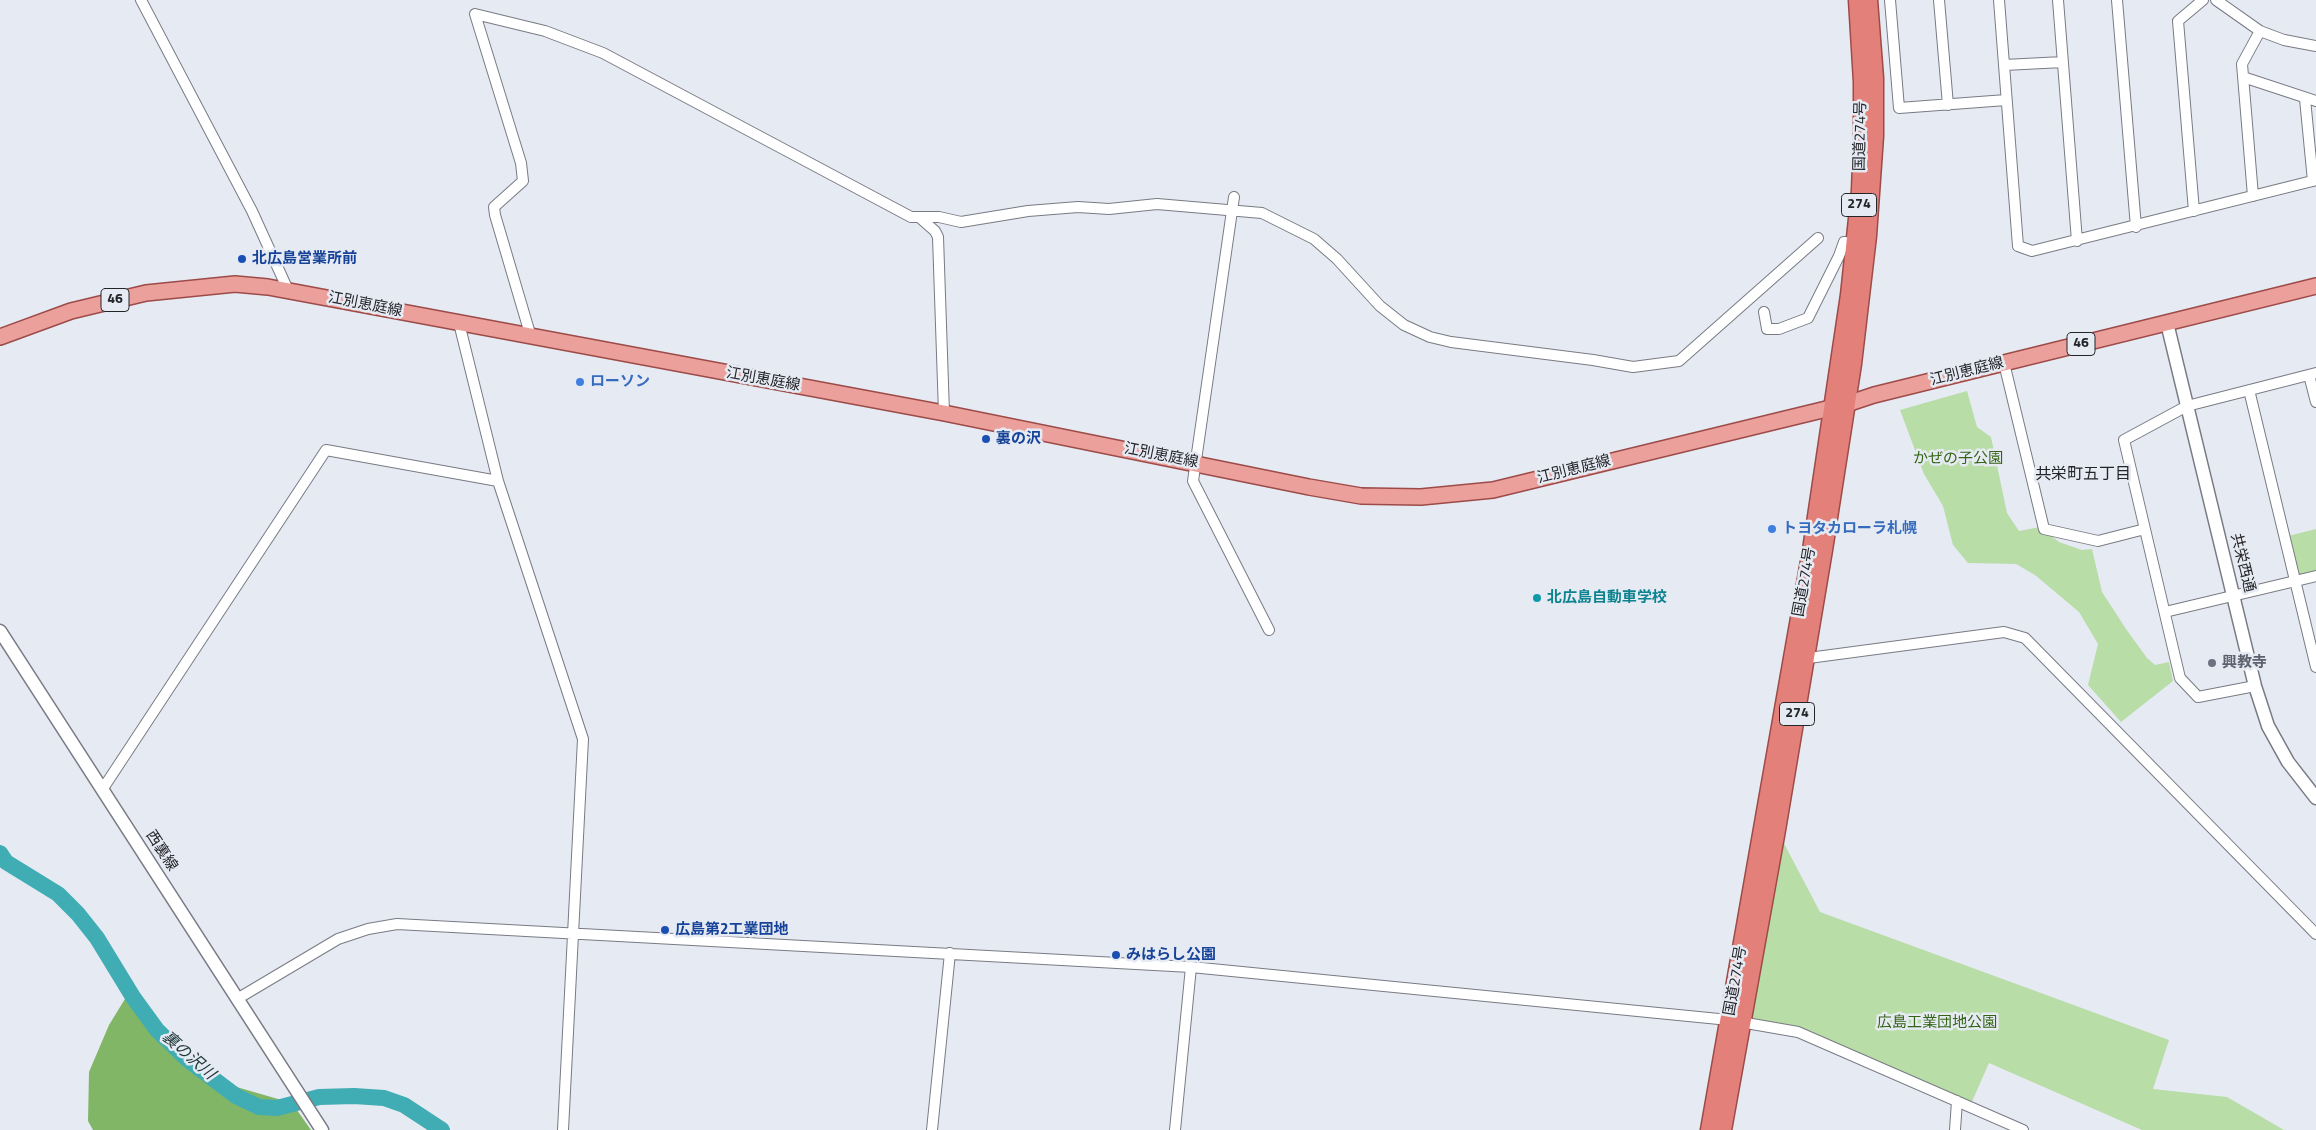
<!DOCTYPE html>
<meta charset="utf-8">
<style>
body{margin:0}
canvas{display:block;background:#e6eaf3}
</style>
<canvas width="2316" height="1130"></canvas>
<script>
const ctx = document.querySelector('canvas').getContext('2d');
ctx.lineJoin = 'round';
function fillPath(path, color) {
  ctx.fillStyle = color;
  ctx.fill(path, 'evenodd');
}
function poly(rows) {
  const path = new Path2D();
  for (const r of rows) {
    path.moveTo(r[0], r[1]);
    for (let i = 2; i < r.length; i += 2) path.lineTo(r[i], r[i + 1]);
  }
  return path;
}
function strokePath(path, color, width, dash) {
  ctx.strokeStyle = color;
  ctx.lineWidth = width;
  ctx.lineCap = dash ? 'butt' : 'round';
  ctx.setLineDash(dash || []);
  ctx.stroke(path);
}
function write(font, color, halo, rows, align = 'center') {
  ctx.font = font + ' "Titillium Web","Noto Sans JP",sans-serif';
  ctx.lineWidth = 5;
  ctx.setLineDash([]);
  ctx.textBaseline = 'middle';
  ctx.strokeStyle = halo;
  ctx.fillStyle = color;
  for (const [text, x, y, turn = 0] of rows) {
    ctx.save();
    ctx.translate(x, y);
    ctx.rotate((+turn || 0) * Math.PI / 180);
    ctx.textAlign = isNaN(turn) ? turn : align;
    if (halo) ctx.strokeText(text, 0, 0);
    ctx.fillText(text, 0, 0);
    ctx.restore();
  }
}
fillPath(poly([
 [1967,391,1977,427,1991,437,2007,513,2019,531,2040,527,2059,542,2082,550,2092,549,2102,592,2126,629,2147,658,2155,665,2169,662,2173,681,2121,722,2088,685,2098,644,2079,612,2035,575,2016,564,1968,563,1953,545,1943,506,1924,474,1900,410],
 [2316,529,2316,576,2295,581,2284,537],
 [1777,830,1820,912,2169,1040,2153,1089,2227,1097,2284,1130,2142,1130,1989,1063,1970,1106,1798,1032,1742,1022]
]), '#b8dda7');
fillPath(poly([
 [128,994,187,1057,233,1086,292,1103,311,1130,93,1130,88,1121,89,1072,109,1025]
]), '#81b667');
strokePath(poly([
 [0,853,6,862,58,894,78,914,97,938,133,997,157,1030,187,1059,236,1096,259,1107,277,1108,319,1097,354,1096,384,1098,404,1105,442,1130]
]), '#3fadb3', 16);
const minor = poly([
 [141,0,252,211,288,290],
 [1890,0,1899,108,2006,100],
 [1939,0,1948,105],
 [1999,0,2018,246,2032,251,2316,180],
 [2058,0,2077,241],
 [2117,0,2136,227],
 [2216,0,2260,31,2284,40,2316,46],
 [2004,65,2063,62],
 [2243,77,2316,101],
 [2305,99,2313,181],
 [2253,196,2242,64,2260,31],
 [1234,197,1193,481,1269,630],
 [2194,211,2178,21,2203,0],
 [919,217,935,231,938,237,944,413],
 [1764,312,1767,329,1779,329,1808,318,1839,256,1844,242,1855,243],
 [459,323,498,481],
 [531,337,495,215,494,207,523,181,521,163,475,14,545,31,603,53,911,217,939,217,961,222,1028,211,1078,207,1109,209,1157,204,1262,213,1314,239,1337,259,1380,306,1404,325,1430,337,1451,342,1593,360,1633,367,1679,361,1818,238],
 [2004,363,2044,529,2098,541,2145,529],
 [2309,375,2316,402],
 [2249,390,2316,667],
 [2165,612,2316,576],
 [1801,659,2004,632,2025,638,2316,934],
 [2255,686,2198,697,2180,678,2124,440,2187,406,2316,373],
 [102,790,326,450,498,481,583,739,563,1130],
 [237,999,338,939,368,929,397,924,1191,967,1729,1020,1798,1032,2023,1130],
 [932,1130,950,953],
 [1175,1130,1191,967],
 [1955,1130,1957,1101]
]);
const tertiary = poly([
 [2167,323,2255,686,2268,726,2288,762,2316,798],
 [0,631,322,1130]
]);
const primary = poly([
 [0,337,71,311,146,293,235,284,268,287,944,413,1309,487,1361,496,1421,497,1493,490,1847,404,1874,395,2316,286]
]);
const trunk = poly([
 [1709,1130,1811,550,1849,295,1860,190,1862,138,1862,82,1857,0],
 [1723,1130,1777,830,1824,550,1853,364,1868,236,1875,136,1875,78,1869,0]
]);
strokePath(minor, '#787b83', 12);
strokePath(tertiary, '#787b83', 15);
strokePath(primary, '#9d4b48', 18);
strokePath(trunk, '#9d4b48', 19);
strokePath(minor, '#fff', 10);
strokePath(tertiary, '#fff', 12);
strokePath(primary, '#eba09b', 15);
strokePath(trunk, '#e4807a', 16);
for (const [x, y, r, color] of [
 [242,259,5,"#1a4fb4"],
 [580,382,5,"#3f7fe0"],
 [986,439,5,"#1a4fb4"],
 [1772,529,5,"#3f7fe0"],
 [1537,598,5,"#0f9aa8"],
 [2212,663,5,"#6b7280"],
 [665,930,5,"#1a4fb4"],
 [1116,955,5,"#1a4fb4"]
]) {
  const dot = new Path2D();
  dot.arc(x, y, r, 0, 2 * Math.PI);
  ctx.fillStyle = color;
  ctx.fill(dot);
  strokePath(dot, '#e6eaf3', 2);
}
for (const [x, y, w] of [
 [1859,205,35],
 [115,300,28],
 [2081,344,28],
 [1797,714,35]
]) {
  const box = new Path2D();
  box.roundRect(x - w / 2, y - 11.5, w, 23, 4);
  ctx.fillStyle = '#e6eaf3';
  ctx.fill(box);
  strokePath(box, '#242529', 1);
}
write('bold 14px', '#242529', null, [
 ["274",1859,205],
 ["46",115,300],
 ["46",2081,344],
 ["274",1797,714]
]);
write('15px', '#242529', '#e6eaf3', [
 ["国道274号",1861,136,-89],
 ["江別恵庭線",365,305,11],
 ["江別恵庭線",1967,372,-14],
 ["江別恵庭線",763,380,10],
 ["江別恵庭線",1161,456,11],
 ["江別恵庭線",1574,470,-14],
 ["共栄西通",2242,563,76],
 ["国道274号",1805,582,-80],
 ["西裏線",161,851,57],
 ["国道274号",1736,981,-80]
]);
write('bold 15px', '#164399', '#e6eaf3', [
 ["北広島営業所前",252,259],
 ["裏の沢",996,439],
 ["広島第2工業団地",675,930],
 ["みはらし公園",1126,955]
], 'left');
write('bold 15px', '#366cbe', '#e6eaf3', [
 ["ローソン",590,382],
 ["トヨタカローラ札幌",1782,529]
], 'left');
write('15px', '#336413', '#e6eaf3', [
 ["かぜの子公園",1958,459],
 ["広島工業団地公園",1937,1023]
]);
write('bold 15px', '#0d838f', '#e6eaf3', [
 ["北広島自動車学校",1547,598]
], 'left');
write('bold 15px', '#5b616d', '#e6eaf3', [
 ["興教寺",2222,663]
], 'left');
write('16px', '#242529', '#e6eaf3', [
 ["共栄町五丁目",2083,475]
]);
write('italic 16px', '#1a3334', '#e6eaf3', [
 ["裏の沢川",188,1056,41]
]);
</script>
